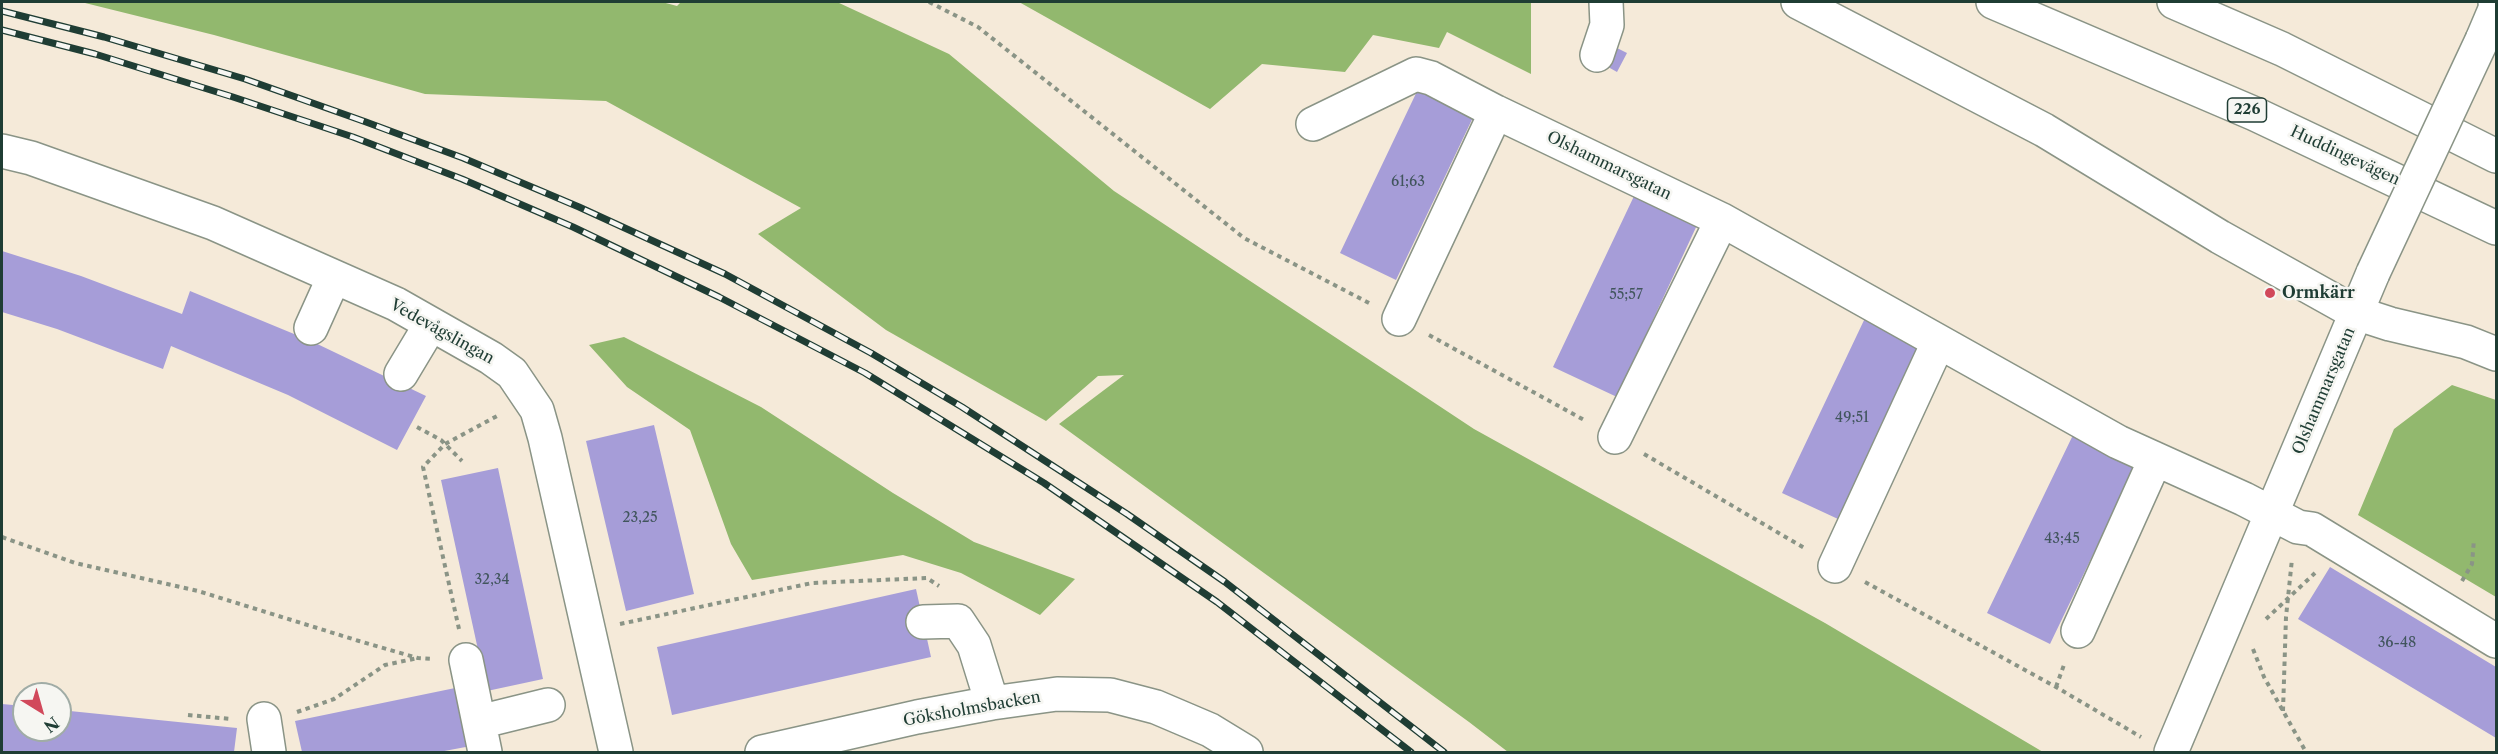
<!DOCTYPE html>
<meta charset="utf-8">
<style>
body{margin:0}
#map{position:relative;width:2498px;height:754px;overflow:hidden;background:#f5ead9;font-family:"Libre Caslon Text",serif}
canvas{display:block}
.frame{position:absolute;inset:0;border:3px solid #1f3d34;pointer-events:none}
.north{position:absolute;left:12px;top:682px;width:60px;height:60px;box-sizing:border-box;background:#f6f6f2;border:2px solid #a0aca6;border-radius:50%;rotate:143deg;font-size:16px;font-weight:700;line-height:24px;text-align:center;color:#1f3d34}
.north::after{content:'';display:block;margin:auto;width:21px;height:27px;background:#d1495b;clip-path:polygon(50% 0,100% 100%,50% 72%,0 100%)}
</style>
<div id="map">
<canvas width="2498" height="754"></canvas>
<div class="frame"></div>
<div class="north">N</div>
</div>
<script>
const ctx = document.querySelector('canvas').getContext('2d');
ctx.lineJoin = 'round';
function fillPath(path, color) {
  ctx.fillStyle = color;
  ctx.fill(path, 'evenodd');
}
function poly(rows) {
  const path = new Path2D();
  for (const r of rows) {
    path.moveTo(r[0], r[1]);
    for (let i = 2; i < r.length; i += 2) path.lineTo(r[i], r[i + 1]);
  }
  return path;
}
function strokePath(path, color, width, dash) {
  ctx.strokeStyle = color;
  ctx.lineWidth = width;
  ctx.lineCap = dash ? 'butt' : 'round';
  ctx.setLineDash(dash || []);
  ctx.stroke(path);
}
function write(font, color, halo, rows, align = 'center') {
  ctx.font = font + ' "Libre Caslon Text",serif';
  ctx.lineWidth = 5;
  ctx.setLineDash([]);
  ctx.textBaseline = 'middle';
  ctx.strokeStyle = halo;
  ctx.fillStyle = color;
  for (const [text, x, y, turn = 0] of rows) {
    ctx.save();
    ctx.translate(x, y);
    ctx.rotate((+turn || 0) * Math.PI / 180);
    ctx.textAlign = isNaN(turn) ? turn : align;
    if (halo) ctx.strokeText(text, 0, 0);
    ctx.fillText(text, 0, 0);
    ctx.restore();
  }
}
fillPath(poly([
 [81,2,662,2,677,6,681,2,837,2,949,54,1114,191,1474,429,1825,623,2043,752,1508,752,1469,722,1059,424,1124,375,1098,376,1046,421,886,330,758,234,801,208,606,101,425,94,214,35],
 [1019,2,1531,2,1531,74,1447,32,1439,48,1373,35,1345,72,1262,64,1210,109],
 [624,337,761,407,893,493,974,542,1075,579,1040,615,961,573,903,555,752,580,731,544,690,430,627,387,589,345],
 [2452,385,2496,400,2496,597,2358,515,2394,429]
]), '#92b86e');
fillPath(poly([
 [1611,45,1627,53,1617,72,1601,63],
 [1420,85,1476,111,1396,280,1340,253],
 [1635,194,1698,223,1617,397,1553,367],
 [2,251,81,276,182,314,190,291,311,341,426,396,397,450,288,395,171,346,163,369,57,329,2,312],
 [1866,316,1922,343,1838,519,1782,493],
 [654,425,694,594,626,611,586,441],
 [2073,435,2136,465,2050,644,1987,613],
 [498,468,543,679,487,691,441,480],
 [2330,567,2496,667,2496,738,2298,619],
 [916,589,931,657,672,715,657,647],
 [460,687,471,746,439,752,302,752,295,721],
 [2,704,24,706,24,730,60,730,60,710,237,728,234,752,2,752]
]), '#a69dd8');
const minor = poly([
 [2482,40,2496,7],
 [1597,55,1607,25,1606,2],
 [1313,124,1416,74,1431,78,1496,112,1722,220,2118,442,2244,499,2298,527,2312,529,2496,641],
 [2,151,31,158,213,223,396,304,491,358,512,373,537,410,545,438,616,752],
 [1399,319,1496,112],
 [311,328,334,277],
 [401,374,431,324],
 [1615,437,1722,220],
 [1835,566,1938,343],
 [923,622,958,621,974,645,992,703],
 [2078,631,2155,460],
 [466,660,485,752],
 [264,719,269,752],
 [479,722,548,705],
 [762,752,917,717,992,703,1057,694,1110,695,1156,707,1210,730,1246,752],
 [2171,752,2373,273]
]);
const major = poly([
 [1798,2,2044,130,2220,237,2356,313,2390,324,2466,342,2496,354],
 [1993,2,2255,114,2496,228],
 [2174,2,2282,49,2496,156],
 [2495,2,2496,2]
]);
strokePath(minor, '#8a9486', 36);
strokePath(major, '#8a9486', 36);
strokePath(poly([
 [929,2,978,27,1244,238,1369,303],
 [1429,335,1586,421],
 [417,427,441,440,462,461],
 [1644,454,1806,549],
 [2,537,75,563,198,591,359,641,418,658,433,659],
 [2462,581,2472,564,2474,539],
 [1865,582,2056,687,2141,737],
 [2266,619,2315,573],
 [620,624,812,583,927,578,939,586],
 [459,629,423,467,445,444,499,415],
 [2253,649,2264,677,2306,752],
 [2056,687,2065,662],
 [2283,711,2286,617,2292,559],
 [297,712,334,699,385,665,418,658],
 [188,715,231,719]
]), '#8a9486', 4, [4.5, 4.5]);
strokePath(minor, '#fff', 33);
strokePath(major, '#fff', 33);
const rail = poly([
 [2,11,104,37,245,79,366,122,463,158,579,207,725,274,871,353,962,407,1127,514,1225,582,1444,752],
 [2,30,95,54,233,97,353,137,462,179,573,227,719,297,865,373,1044,483,1217,602,1411,752]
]);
strokePath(rail, '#1f3d34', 7);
strokePath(rail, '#f6f6f2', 4.5, [14]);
const minorBridge = poly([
 [2373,273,2482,40]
]);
strokePath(minorBridge, '#8a9486', 36, []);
strokePath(minorBridge, '#fff', 33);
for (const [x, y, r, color] of [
 [2270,293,6,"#d1495b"]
]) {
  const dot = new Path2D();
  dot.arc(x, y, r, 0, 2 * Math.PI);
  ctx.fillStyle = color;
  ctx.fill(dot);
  strokePath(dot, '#f6f6f2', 2);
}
write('14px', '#41555d', null, [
 ["61;63",1408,182],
 ["55;57",1626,295],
 ["49;51",1852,418],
 ["23,25",640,518],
 ["43;45",2062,539],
 ["32,34",492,580],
 ["36-48",2397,643]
]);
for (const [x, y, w] of [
 [2247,110,39]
]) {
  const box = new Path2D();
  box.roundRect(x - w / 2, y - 12, w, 24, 4.5);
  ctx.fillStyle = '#f6f6f2';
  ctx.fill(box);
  strokePath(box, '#1f3d34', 1.5);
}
write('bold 15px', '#1f3d34', null, [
 ["226",2247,110]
]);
write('16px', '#1f3d34', '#f6f6f2', [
 ["Huddingevägen",2345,156,25],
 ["Olshammarsgatan",1609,166,26],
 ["Vedevågslingan",442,332,29],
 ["Olshammarsgatan",2324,391,-67],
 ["Göksholmsbacken",972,709,-10]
]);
write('bold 16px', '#1f3d34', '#f6f6f2', [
 ["Ormkärr",2282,293]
], 'left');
</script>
